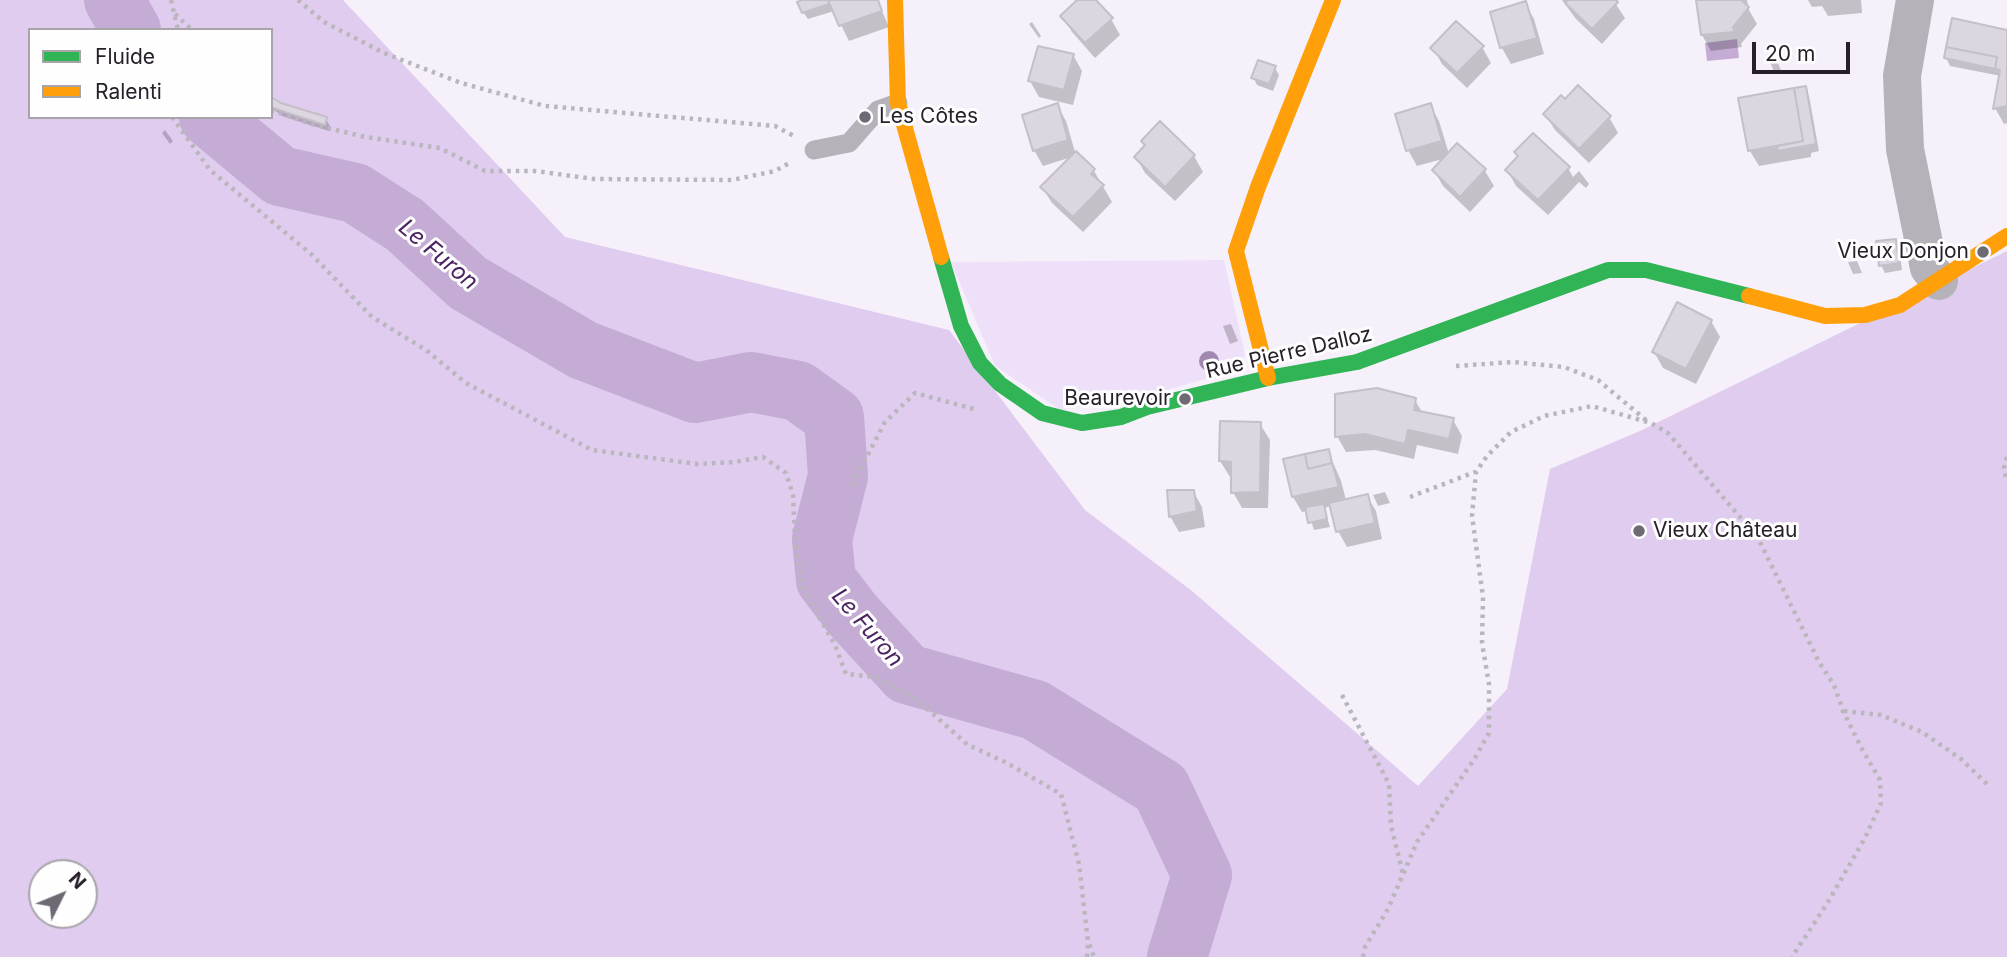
<!DOCTYPE html>
<meta charset="utf-8">
<style>
body{margin:0}
#map{position:relative;width:2007px;height:957px;overflow:hidden;background:#f6f0fb;font-family:Inter,sans-serif}
canvas{display:block}
.legend{position:absolute;left:28px;top:28px;width:245px;height:91px;box-sizing:border-box;background:#fefefe;border:2px solid #a8a5aa;margin:0;padding:9px 12px;list-style:none;font-size:21px;color:#27202b}
.legend li{display:flex;align-items:center;gap:14px;height:35px}
.legend b{width:35px;border:2px solid #a8a5aa}
.north{position:absolute;left:28px;top:859px;width:70px;height:70px;box-sizing:border-box;background:#fefefe;border:2px solid #a8a5aa;border-radius:50%;rotate:47deg;font-size:19px;font-weight:700;line-height:28px;text-align:center;color:#27202b}
.north::after{content:'';display:block;margin:auto;width:24px;height:32px;background:#6f6974;clip-path:polygon(50% 0,100% 100%,50% 72%,0 100%)}
.scale{position:absolute;left:1752px;top:42px;width:98px;height:32px;box-sizing:border-box;border:4px solid #27202b;border-top:0;padding-left:9px;font-size:21px;line-height:24px;white-space:nowrap;color:#27202b;-webkit-text-stroke:5px #fefefe;paint-order:stroke}
</style>
<div id="map">
<canvas width="2007" height="957"></canvas>
<ul class="legend">
<li><b style="height:9px;background:#30b455"></b>Fluide</li>
<li><b style="height:9px;background:#ff9f0a"></b>Ralenti</li>
</ul>
<div class="north">N</div>
<div class="scale">20 m</div>
</div>
<script>
const ctx = document.querySelector('canvas').getContext('2d');
ctx.lineJoin = 'round';
function fillPath(path, color) {
  ctx.fillStyle = color;
  ctx.fill(path, 'evenodd');
}
function poly(rows) {
  const path = new Path2D();
  for (const r of rows) {
    path.moveTo(r[0], r[1]);
    for (let i = 2; i < r.length; i += 2) path.lineTo(r[i], r[i + 1]);
  }
  return path;
}
function strokePath(path, color, width, dash) {
  ctx.strokeStyle = color;
  ctx.lineWidth = width;
  ctx.lineCap = dash ? 'butt' : 'round';
  ctx.setLineDash(dash || []);
  ctx.stroke(path);
}
function write(font, color, halo, rows, align = 'center') {
  ctx.font = font + ' Inter,sans-serif';
  ctx.lineWidth = 6;
  ctx.setLineDash([]);
  ctx.textBaseline = 'middle';
  ctx.strokeStyle = halo;
  ctx.fillStyle = color;
  for (const [text, x, y, turn = 0] of rows) {
    ctx.save();
    ctx.translate(x, y);
    ctx.rotate((+turn || 0) * Math.PI / 180);
    ctx.textAlign = isNaN(turn) ? turn : align;
    if (halo) ctx.strokeText(text, 0, 0);
    ctx.fillText(text, 0, 0);
    ctx.restore();
  }
}
fillPath(poly([
 [1224,260,1245,355,1239,364,1230,372,1121,403,1059,409,995,366,951,262]
]), '#efe0fa');
fillPath(poly([
 [0,0,343,0,565,237,949,330,1085,510,1192,591,1418,786,1507,689,1550,469,1640,431,2007,251,2007,957,0,957],
 [30,30,271,30,271,117,30,117],
 [42,873,84,873,84,915,42,915]
]), '#dfccee');
fillPath(poly([
 [1737,39,1739,58,1707,61,1705,43]
]), '#c4acd4');
fillPath(poly([
 [808,0,877,0,889,27,849,41,834,11,808,19,803,12],
 [1080,0,1093,0,1111,19,1120,35,1095,58,1072,32,1063,16],
 [1562,0,1613,0,1625,18,1602,44,1576,19],
 [1698,0,1747,0,1749,10,1757,24,1741,44,1742,47,1711,51,1702,35],
 [1808,0,1861,0,1862,13,1828,16,1822,6,1812,7],
 [1525,3,1534,19,1544,54,1511,64,1502,48,1492,13],
 [1032,22,1041,36,1039,38,1029,24],
 [2007,31,2007,123,2004,124,1995,108,2001,76,1950,66,1946,58],
 [1482,47,1491,63,1467,88,1442,64,1433,48],
 [1073,55,1082,71,1073,105,1039,97,1030,81],
 [1776,58,1782,73,1775,74,1769,59],
 [1275,68,1279,75,1273,91,1257,85,1253,77],
 [1805,88,1809,96,1819,151,1811,153,1811,157,1759,166,1750,151],
 [271,98,280,105,326,119,330,126,329,131,282,116,271,107],
 [1057,105,1066,121,1075,152,1094,171,1112,202,1083,232,1052,203,1042,187,1072,157,1043,166,1034,150],
 [1430,105,1439,121,1449,154,1485,171,1494,186,1470,212,1443,186,1434,170,1446,158,1417,166,1408,150],
 [1545,114,1609,117,1618,133,1589,163,1555,130],
 [165,130,173,141,170,144,162,133],
 [1143,141,1194,156,1203,172,1175,201,1145,173,1136,157,1146,146],
 [1516,153,1568,168,1573,177,1579,171,1589,184,1586,188,1579,182,1548,215,1516,186,1507,170,1519,158],
 [1895,241,1899,248,1902,270,1885,273,1881,265],
 [1857,261,1862,273,1853,274,1848,262],
 [1711,321,1720,337,1696,384,1663,368,1654,352],
 [1231,324,1238,341,1230,344,1223,326],
 [1415,400,1423,414,1453,420,1462,436,1458,454,1417,445,1414,459,1375,450,1346,452,1337,436],
 [1260,424,1270,440,1268,508,1242,508,1233,492,1233,477,1230,477,1220,461],
 [1328,451,1341,481,1346,500,1367,496,1376,511,1382,539,1347,547,1338,531,1332,506,1324,508,1330,527,1314,530,1308,511,1302,512,1293,497],
 [1193,491,1202,507,1205,527,1179,532,1170,516],
 [1385,492,1390,503,1378,506,1373,495]
]), '#0003');
strokePath(poly([
 [114,0,131,30],
 [209,117,280,176,355,193,405,225,468,283,583,350,695,393,751,382,798,391,834,417,838,476,822,539,826,580,852,614,907,674,1035,710,1161,788,1202,875,1177,957]
]), '#c4acd4', 60);
const building = poly([
 [802,0,828,0,829,4,802,13,797,2,802,0],
 [828,0,878,0,882,11,839,26,828,0],
 [1077,0,1096,0,1113,18,1085,43,1060,16,1077,0],
 [1568,0,1616,0,1618,2,1592,29,1565,3,1568,0],
 [1696,0,1741,0,1749,7,1733,27,1734,32,1701,35,1696,0],
 [1526,1,1537,38,1500,48,1490,12,1526,1],
 [1952,18,2007,30,2007,106,1993,109,2000,70,1995,69,1997,57,1946,47,1952,18],
 [1456,21,1484,46,1457,73,1430,48,1456,21],
 [1038,46,1074,54,1064,90,1028,81,1038,46],
 [1946,47,1997,57,1995,69,1944,58,1946,47],
 [1258,60,1276,66,1269,84,1251,78,1258,60],
 [1578,85,1611,116,1579,149,1543,114,1561,95,1565,99,1578,85],
 [1806,86,1816,144,1778,151,1777,146,1803,141,1794,88,1806,86],
 [1794,88,1803,141,1748,151,1738,98,1794,88],
 [271,97,281,103,327,117,325,125,276,109,271,106,271,97],
 [1058,103,1068,140,1033,151,1022,115,1058,103],
 [1431,103,1442,141,1406,151,1395,114,1431,103],
 [1160,121,1195,155,1165,187,1134,157,1145,145,1141,141,1160,121],
 [1533,133,1570,167,1538,200,1505,170,1518,156,1514,152,1533,133],
 [1457,143,1486,169,1460,197,1432,170,1457,143],
 [1076,151,1095,169,1091,174,1104,185,1073,217,1040,187,1076,151],
 [1896,239,1899,263,1879,266,1876,241,1896,239],
 [1677,302,1712,320,1686,369,1652,352,1677,302],
 [1377,388,1416,398,1414,410,1454,418,1449,439,1408,430,1405,444,1365,434,1335,437,1335,394,1377,388],
 [1220,421,1261,422,1260,492,1231,493,1231,462,1219,461,1220,421],
 [1329,449,1332,463,1308,469,1305,454,1329,449],
 [1305,454,1308,469,1332,463,1339,487,1292,497,1283,459,1305,454],
 [1167,490,1194,490,1197,511,1169,517,1167,490],
 [1368,494,1375,523,1336,532,1329,503,1368,494],
 [1324,504,1327,519,1308,523,1305,507,1324,504]
]);
fillPath(building, '#dcd6e1');
strokePath(building, '#c4bfc9', 2);
strokePath(poly([
 [171,0,178,30],
 [298,0,324,22,384,53,461,83,545,106,775,126,794,136],
 [175,14,192,30],
 [271,110,311,124,365,137,440,148,485,171,535,171,594,179,732,180,775,171,791,162],
 [172,117,210,170,311,254,372,317,426,350,466,383,592,450,697,464,735,462,763,457,786,473,793,495,795,537,802,587,835,645,846,674,876,677,916,699,968,745,1005,762,1061,794,1079,864,1088,941,1094,957],
 [1456,366,1513,362,1564,367,1598,380,1647,421],
 [2007,457,2004,468,2007,482],
 [852,485,885,422,915,393,974,409],
 [1410,497,1475,472],
 [1342,695,1389,784,1391,826,1403,874],
 [1844,711,1881,715,1922,732,1961,759,1990,787],
 [1087,957,1088,944],
 [1363,957,1365,947,1388,909,1417,842,1475,758,1489,733,1489,684,1482,643,1483,597,1472,516,1476,472,1487,456,1511,432,1544,416,1592,406,1651,423,1668,433,1758,538,1819,662,1834,685,1843,711,1862,749,1880,780,1881,803,1865,838,1828,902,1792,957]
]), '#bab6bd', 4.5, [3.5, 5]);
strokePath(poly([
 [814,150,849,143,878,110,898,103]
]), '#b5b3b9', 19);
strokePath(poly([
 [1915,0,1902,76,1905,149,1929,268,1939,281]
]), '#b5b3b9', 38);
strokePath(poly([
 [941,257,961,326,980,363,1000,384,1042,413,1082,423,1121,417,1147,407,1268,378,1357,362,1608,270,1646,270,1749,296]
]), '#30b455', 16);
strokePath(poly([
 [895,0,898,103,941,257],
 [1749,296,1825,316,1865,315,1900,305,2007,236],
 [1268,378,1236,251,1258,187,1333,0]
]), '#ff9f0a', 16);
ctx.fillStyle = '#a188b0';
for (const [x, y] of [
 [1209,361]
]) {
  ctx.beginPath();
  ctx.arc(x, y, 10, 0, 2 * Math.PI);
  ctx.fill();
}
for (const [x, y, r, color] of [
 [865,117,7,"#6f6974"],
 [1983,252,7,"#6f6974"],
 [1185,399,7,"#6f6974"],
 [1639,531,7,"#6f6974"]
]) {
  const dot = new Path2D();
  dot.arc(x, y, r, 0, 2 * Math.PI);
  ctx.fillStyle = color;
  ctx.fill(dot);
  strokePath(dot, '#fefefe', 2.5);
}
write('21px', '#27202b', '#fefefe', [
 ["Les Côtes",879,117],
 ["Vieux Donjon",1969,252,"right"],
 ["Beaurevoir",1171,399,"right"],
 ["Vieux Château",1653,531]
], 'left');
write('21px', '#27202b', '#fefefe', [
 ["Rue Pierre Dalloz",1289,353,-13]
]);
write('italic 23px', '#4b2362', '#fefefe', [
 ["Le Furon",438,255,40],
 ["Le Furon",867,628,49]
]);
</script>
